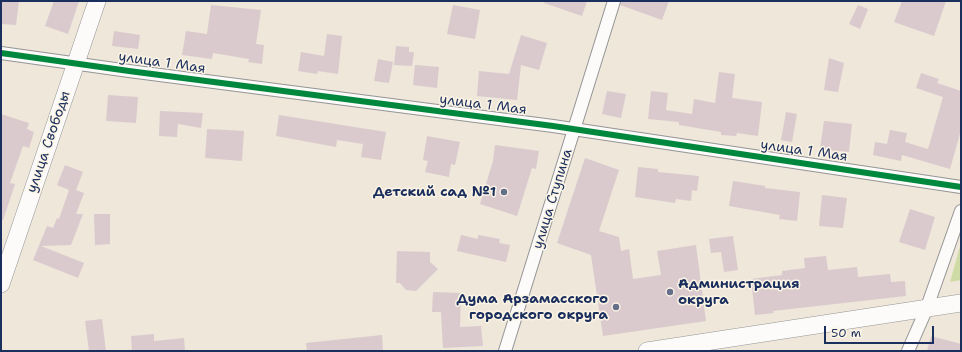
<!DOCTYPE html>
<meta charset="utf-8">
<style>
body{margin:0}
#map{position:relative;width:962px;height:352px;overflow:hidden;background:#eee7da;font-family:"Shantell Sans",sans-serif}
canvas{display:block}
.frame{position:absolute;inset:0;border:2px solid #1b2f5e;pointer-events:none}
.scale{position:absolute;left:824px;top:326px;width:110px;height:18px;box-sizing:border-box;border:2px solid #1b2f5e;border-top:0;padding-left:5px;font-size:12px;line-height:14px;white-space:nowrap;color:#1b2f5e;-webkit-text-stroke:3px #fcf5e5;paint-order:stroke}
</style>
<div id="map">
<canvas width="962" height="352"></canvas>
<div class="frame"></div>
<div class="scale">50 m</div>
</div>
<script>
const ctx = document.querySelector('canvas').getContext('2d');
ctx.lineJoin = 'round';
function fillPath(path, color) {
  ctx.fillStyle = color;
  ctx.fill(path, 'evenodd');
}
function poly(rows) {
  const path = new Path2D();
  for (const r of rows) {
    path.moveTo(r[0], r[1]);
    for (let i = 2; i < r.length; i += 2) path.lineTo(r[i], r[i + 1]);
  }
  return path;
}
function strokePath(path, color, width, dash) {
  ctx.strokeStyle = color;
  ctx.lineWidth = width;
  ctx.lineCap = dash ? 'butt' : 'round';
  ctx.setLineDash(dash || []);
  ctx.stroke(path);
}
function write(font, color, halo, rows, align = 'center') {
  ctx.font = font + ' "Shantell Sans",sans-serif';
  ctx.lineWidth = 3;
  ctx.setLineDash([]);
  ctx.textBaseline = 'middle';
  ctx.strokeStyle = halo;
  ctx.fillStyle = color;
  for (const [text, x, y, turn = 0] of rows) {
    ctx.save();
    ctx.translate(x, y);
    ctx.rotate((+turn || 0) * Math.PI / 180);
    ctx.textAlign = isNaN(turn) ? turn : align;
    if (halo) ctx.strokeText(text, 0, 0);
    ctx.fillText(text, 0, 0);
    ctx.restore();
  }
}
fillPath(poly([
 [961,243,961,280,950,282]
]), '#cfdba4');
fillPath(poly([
 [1,1,19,1,16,25,1,24],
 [54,1,79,1,68,34,45,26],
 [545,1,587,1,582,16,544,3],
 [621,1,669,1,662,20,620,5],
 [902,1,946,1,934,36,894,22],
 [211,5,261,10,256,44,264,45,262,64,248,62,249,59,213,53,212,59,182,55,186,31,207,34],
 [453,5,480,10,475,39,447,34],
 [858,5,868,9,860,29,849,24],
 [114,31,140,35,138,49,112,46],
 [327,34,342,36,338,74,318,71,317,74,298,71,301,52,324,56],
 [521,35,547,43,539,70,521,65,517,100,477,96,479,71,509,74],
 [396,46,409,47,409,52,414,52,412,66,394,65],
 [829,58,844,63,838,92,824,90],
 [378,59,393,62,389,83,374,81],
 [415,65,439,67,437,88,413,85],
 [719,72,735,74,732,98,762,102,758,136,737,133,736,136,721,135,721,132,679,125,679,122,648,119,651,91,668,93,666,110,692,114,694,99,715,103],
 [921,73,939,79,937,83,961,91,961,130,950,169,902,155,901,161,873,155,875,142,887,144,890,130,907,133,905,142,928,149,943,97,916,88],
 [607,91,626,94,621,118,602,114],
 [108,95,138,97,136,123,106,121],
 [160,111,203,113,201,128,178,124,177,137,159,136],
 [786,112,797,114,792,142,781,140],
 [1,114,29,123,27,129,34,132,29,148,23,146,10,183,15,184,3,220,1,220],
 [279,115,386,132,381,160,361,157,363,144,337,140,336,147,276,136],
 [824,121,852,124,849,152,820,149],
 [207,129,244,131,242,161,205,158],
 [427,136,460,142,455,165,451,164,449,177,425,172,428,161,423,160],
 [495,145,539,151,536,169,532,168,517,216,480,204,493,161],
 [585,158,619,170,599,231,619,237,621,251,629,249,633,279,661,275,657,251,696,245,706,321,603,336,591,255,557,243],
 [65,165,83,172,76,190,84,193,76,214,83,214,71,245,41,246,84,263,78,278,33,260,47,226,53,228,57,218,59,219,69,190,57,185],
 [638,167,658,169,658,172,699,176,697,191,692,190,691,201,676,199,675,203,635,197],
 [733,181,765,186,765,188,800,192,797,221,779,219,780,215,729,206],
 [822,195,847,198,843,228,819,226],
 [910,209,935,217,925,250,899,242],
 [94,214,110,214,110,244,95,245],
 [461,235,478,239,478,235,500,239,499,243,510,245,506,262,457,251],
 [733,236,738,270,724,272,721,252,711,253,709,239],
 [397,251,430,252,430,262,438,269,416,291,406,290,400,283,396,283],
 [826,256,828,270,857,267,858,277,890,274,891,282,905,281,906,296,773,311,774,313,755,315,751,279,782,275,782,271,805,268,804,258],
 [433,292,461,293,460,327,481,326,483,346,443,348,441,312,432,312],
 [102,319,106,351,89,351,85,321],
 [154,334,154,341,184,338,185,351,132,351,131,336],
 [382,335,383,351,307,351,306,343],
 [931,336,961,344,961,351,927,351]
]), '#dacacd');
const street = poly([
 [1,53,129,71,553,126,961,187],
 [505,351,614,1],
 [908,351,926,310,961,211]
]);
const secondary = poly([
 [1,284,97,1],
 [647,351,961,303]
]);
strokePath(street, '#959596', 14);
strokePath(secondary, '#959596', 18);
strokePath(street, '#fcfbf9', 12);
strokePath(secondary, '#fcfbf9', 17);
strokePath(poly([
 [1,53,129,71,553,126,961,187]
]), '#00873e', 6);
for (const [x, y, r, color] of [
 [504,192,4,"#656f89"],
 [670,292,4,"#656f89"],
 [616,307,4,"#656f89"]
]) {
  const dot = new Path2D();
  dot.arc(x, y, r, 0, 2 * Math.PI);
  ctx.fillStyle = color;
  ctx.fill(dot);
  strokePath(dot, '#fcf5e5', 1.5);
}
write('14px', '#1b2f5e', '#fcf5e5', [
 ["улица 1 Мая",162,63,8],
 ["улица 1 Мая",483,105,7],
 ["улица Свободы",49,142,-71],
 ["улица 1 Мая",804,151,8],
 ["улица Ступина",553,199,-73]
]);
write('bold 14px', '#1b2f5e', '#fcf5e5', [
 ["Детский сад №1",496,192],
 ["Администрация",678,284,"left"],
 ["округа",678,300,"left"],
 ["Дума Арзамасского",608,299],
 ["городского округа",608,315]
], 'right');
</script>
